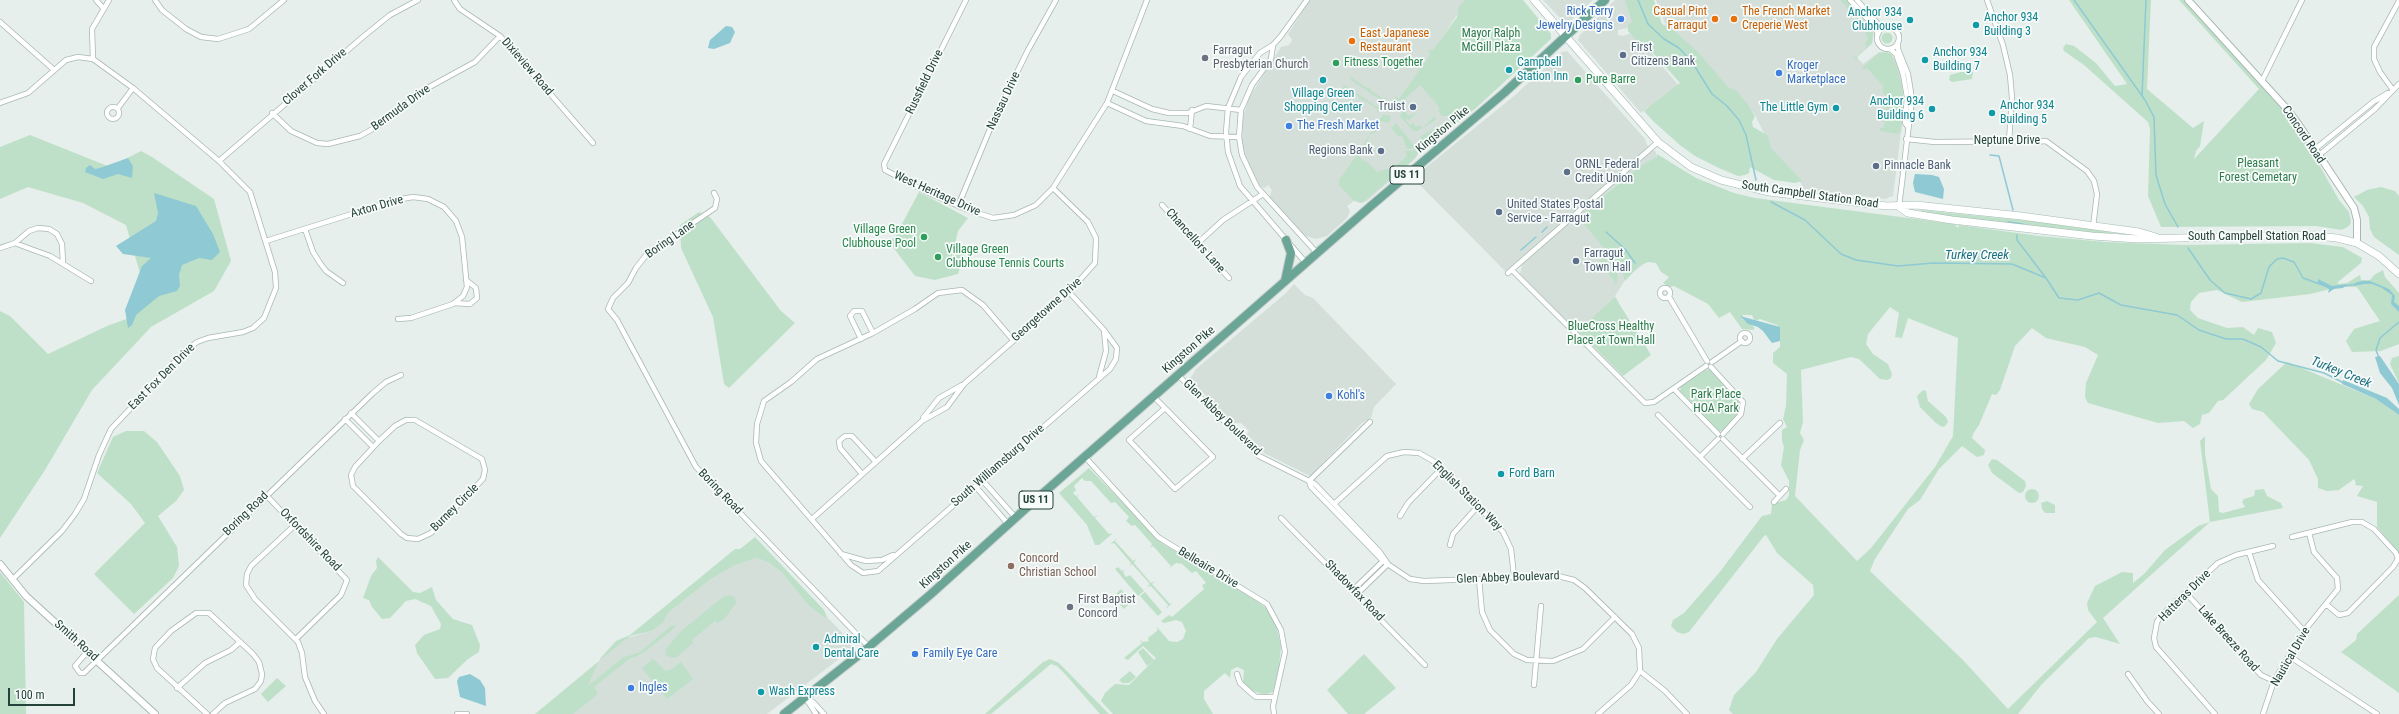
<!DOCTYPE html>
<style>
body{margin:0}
#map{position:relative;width:2399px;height:714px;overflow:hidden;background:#e6efeb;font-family:"Roboto Condensed",sans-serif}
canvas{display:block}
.scale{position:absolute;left:8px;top:688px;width:67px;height:18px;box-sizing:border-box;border:2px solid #24423a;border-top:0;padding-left:5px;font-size:12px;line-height:14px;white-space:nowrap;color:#24423a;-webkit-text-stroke:3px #f7fbf9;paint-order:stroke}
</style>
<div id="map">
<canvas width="2399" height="714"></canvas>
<div class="scale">100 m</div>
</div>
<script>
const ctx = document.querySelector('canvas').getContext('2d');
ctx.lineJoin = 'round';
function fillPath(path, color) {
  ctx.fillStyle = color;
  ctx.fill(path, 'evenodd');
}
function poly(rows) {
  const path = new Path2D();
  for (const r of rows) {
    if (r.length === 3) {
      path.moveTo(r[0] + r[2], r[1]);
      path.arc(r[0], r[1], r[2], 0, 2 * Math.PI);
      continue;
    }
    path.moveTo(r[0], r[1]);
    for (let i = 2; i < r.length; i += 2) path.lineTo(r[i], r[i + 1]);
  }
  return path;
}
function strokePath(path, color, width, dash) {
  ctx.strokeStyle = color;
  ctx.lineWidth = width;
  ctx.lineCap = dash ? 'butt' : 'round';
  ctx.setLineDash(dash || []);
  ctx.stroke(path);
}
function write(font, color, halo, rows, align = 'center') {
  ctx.font = font + ' "Roboto Condensed",sans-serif';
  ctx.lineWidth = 3.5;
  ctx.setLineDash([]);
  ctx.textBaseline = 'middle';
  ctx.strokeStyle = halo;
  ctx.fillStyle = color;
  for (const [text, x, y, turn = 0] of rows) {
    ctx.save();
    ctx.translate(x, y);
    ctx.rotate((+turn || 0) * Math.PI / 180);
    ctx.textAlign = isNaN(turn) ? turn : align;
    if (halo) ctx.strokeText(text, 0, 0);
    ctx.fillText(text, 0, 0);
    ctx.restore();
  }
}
fillPath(poly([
 [1310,0,1467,0,1433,51,1476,107,1431,144,1423,144,1416,149,1418,153,1416,158,1367,201,1360,203,1354,201,1347,206,1350,211,1347,218,1327,236,1316,239,1303,235,1269,198,1272,190,1268,185,1265,188,1260,186,1247,162,1242,142,1243,117,1249,98,1281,47,1289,45,1292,40,1288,34],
 [1543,0,1593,0,1571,20,1564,22],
 [1615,0,1626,0,1632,18,1632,27,1618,30,1618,35,1623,36,1634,32,1679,86,1661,103,1649,106,1641,113,1578,40,1580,35],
 [1656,0,1847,0,1874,32,1872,44,1857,57,1863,64,1879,52,1890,53,1896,62,1902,81,1904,108,1893,196,1885,199,1804,189,1798,178,1774,153,1754,113,1666,26],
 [1567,51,1645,139,1647,145,1656,152,1657,158,1630,174,1601,198,1645,263,1627,277,1615,296,1618,301,1580,334,1520,274,1522,266,1518,262,1506,272,1413,178,1514,96,1562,52],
 [1294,284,1305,295,1313,298,1396,384,1374,407,1371,418,1362,423,1310,476,1264,453,1247,438,1246,435,1249,431,1241,423,1232,423,1190,379,1196,369,1286,293],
 [757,558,769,563,781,572,809,606,825,618,827,617,851,642,852,649,767,714,564,714,587,687,601,657,616,641,652,631,663,623,669,612,711,579,734,565]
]), '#d4dfda');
fillPath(poly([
 [1465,0,1523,0,1551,34,1551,39,1475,109,1426,145,1420,141,1421,136,1450,120,1448,116,1442,116,1438,110,1440,108,1420,85,1395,108,1392,103,1395,97,1399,99,1430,55,1428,50,1433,50,1457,17,1459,6],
 [1625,0,1654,0,1662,24,1671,28,1698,52,1729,88,1736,90,1748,105,1755,116,1752,122,1753,127,1767,135,1772,149,1802,181,1795,183,1774,180,1750,167,1749,173,1745,175,1738,176,1721,169,1695,156,1681,146,1653,121,1644,111,1646,109,1680,83,1654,54,1648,52,1628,31,1628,25,1632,22],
 [1840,0,1846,0,1873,31,1872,43,1857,57,1857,61,1852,56,1856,57,1867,47,1865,44,1868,39,1865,34,1868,31,1857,19,1854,21,1856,18],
 [2069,0,2151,0,2147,89,2193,128,2204,121,2200,146,2196,151,2194,159,2259,89,2179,0,2184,0,2297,126,2339,200,2349,212,2351,222,2349,226,2342,230,2316,226,2161,227,2148,196,2150,129,2148,122,2084,65,2064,51,2063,48,2066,44,2074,46,2096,63,2115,86,2127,84],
 [1887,38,5.5],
 [1887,52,1892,55,1897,67,1903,91,1902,119,1901,131,1898,134,1880,131,1880,128,1884,128,1887,95,1884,95,1882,89,1884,87,1867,68,1864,70,1862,68,1879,53],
 [1968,70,1973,72,1972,79,1952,82,1949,80,1950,75],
 [1352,74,1351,77,1368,89,1371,86,1370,90,1384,99,1386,97,1386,99,1381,100,1351,80,1350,77],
 [1344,85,1379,108,1377,113,1377,109,1364,100,1361,102,1362,99,1345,88,1342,90],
 [1404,109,1408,116,1418,112,1409,120,1405,119,1410,125,1413,123,1416,127,1419,125,1422,128,1434,117,1432,113,1436,120,1417,131,1413,131,1400,116],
 [1383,115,1389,115,1391,119,1387,123,1383,121,1378,125,1381,129,1370,135,1366,143,1366,149,1363,151,1362,146],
 [1396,123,1416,148,1404,149,1407,148,1402,136,1398,136,1391,128],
 [30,135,110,167,141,151,152,157,214,199,231,261,214,291,151,327,92,390,45,470,0,538,0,311,10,316,48,354,107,326,129,318,140,273,126,225,83,203,28,187,0,199,0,147],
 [1416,150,1418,154,1413,160,1362,203,1353,200,1339,185,1339,180,1357,155,1359,155,1363,161,1365,160,1377,172,1387,169,1390,171,1407,156,1405,151],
 [1657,154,1696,178,1734,193,1755,198,1954,224,1958,228,1959,225,2039,236,2106,242,2184,245,2310,243,2343,247,2362,258,2361,263,2338,282,2338,284,2347,283,2360,275,2361,280,2370,280,2374,275,2383,270,2385,277,2399,293,2399,344,2381,351,2352,352,2346,341,2354,329,2380,321,2357,287,2339,287,2310,294,2242,302,2217,290,2199,293,2191,302,2190,310,2198,318,2227,328,2243,327,2254,335,2258,328,2272,332,2276,343,2266,360,2223,400,2218,401,2209,413,2202,415,2200,424,2193,428,2184,421,2158,423,2088,403,2085,397,2086,383,2098,355,2085,347,2046,338,2032,328,2015,346,2000,390,1996,395,1992,394,1979,425,1973,434,1972,438,1985,450,1984,455,1977,457,1962,446,1939,469,1920,500,1908,509,1875,559,1870,571,1963,660,2008,709,2097,622,2088,610,2087,603,2095,586,2122,572,2133,573,2133,583,2144,574,2165,550,2198,526,2210,522,2200,441,2205,436,2205,454,2211,489,2218,496,2219,512,2223,513,2245,507,2242,502,2244,499,2254,496,2255,490,2264,489,2267,496,2281,503,2283,508,2210,522,2103,618,2120,644,2096,637,2089,638,2042,684,2018,714,1733,714,1729,710,1734,695,1756,672,1777,639,1814,595,1813,585,1777,553,1766,535,1764,536,1689,632,1683,634,1677,632,1671,626,1673,620,1684,613,1719,573,1762,516,1771,514,1772,504,1786,500,1789,495,1789,481,1781,465,1784,447,1782,441,1782,430,1787,427,1783,419,1786,406,1787,374,1773,363,1773,353,1780,347,1780,328,1777,325,1760,319,1755,321,1752,315,1743,315,1742,319,1754,327,1754,330,1742,329,1730,312,1719,318,1708,304,1674,286,1669,287,1663,283,1669,277,1661,272,1656,263,1648,262,1639,266,1625,281,1621,269,1580,219,1580,216,1601,198,1642,165,1657,157],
 [1890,307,1899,313,1895,337,1902,338,1908,318,1958,338,1953,436,1935,467,1871,548,1857,561,1795,496,1800,450,1804,440,1800,433,1803,422,1801,370,1851,357,1859,359,1880,379,1887,380,1891,378,1892,374,1888,364,1873,354,1866,344,1868,334],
 [2381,187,2395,191,2399,196,2399,255,2374,237,2370,229,2369,217,2363,206,2354,197,2367,190],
 [919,192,968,218,958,231,955,244,966,248,958,274,935,280,915,276,889,242,895,237],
 [1921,210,2038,222,2111,232,2111,235,2011,225,1921,212],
 [699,212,710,217,781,311,795,323,729,388,724,384,713,317,681,248,680,225],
 [1604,257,1618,275,1617,282,1613,286,1615,282,1598,262],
 [1615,297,1651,355,1623,376,1578,331],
 [2399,356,2399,383,2390,364,2392,358],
 [2287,362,2376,399,2399,415,2399,553,2377,527,2377,502,2357,496,2363,486,2355,485,2356,483,2354,479,2339,490,2327,491,2318,488,2318,479,2309,460,2263,412,2252,409,2249,404,2258,389],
 [1710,369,1737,397,1739,403,1738,414,1723,431,1719,431,1680,391,1681,386,1704,371],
 [1923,390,1926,391,1928,401,1946,417,1948,422,1945,426,1942,427,1936,423,1920,407,1917,396],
 [126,431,144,431,157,442,180,476,184,490,176,501,158,516,177,547,179,566,173,578,134,614,94,574,145,523,131,504,97,473,113,437],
 [1992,459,1997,460,2025,481,2026,486,2023,492,2019,493,1992,473,1988,465],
 [1089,468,1163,544,1240,588,1266,608,1275,621,1281,646,1279,667,1273,692,1264,695,1251,690,1243,683,1244,670,1237,667,1231,670,1230,678,1225,673,1204,691,1204,699,1213,714,1113,714,1101,701,1105,693,1115,684,1129,685,1156,658,1143,646,1128,660,1124,658,1142,643,1140,640,1143,642,1149,641,1148,638,1158,630,1156,626,1169,641,1177,642,1183,639,1186,631,1182,622,1176,620,1164,623,1161,621,1169,615,1172,617,1204,589,1202,585,1206,583,1196,571,1192,573,1182,564,1176,563,1168,569,1171,566,1153,546,1150,548,1152,544,1135,525,1132,526,1126,521,1129,517,1115,502,1111,503,1091,481,1085,481,1082,478,1074,486,1076,490,1073,493,1076,496,1079,494,1077,497,1094,517,1098,515,1095,518,1109,534,1113,533,1099,545,1095,545,1087,525,1059,493],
 [2032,496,7],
 [2047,501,2055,505,2055,513,2045,513,2042,509,2041,503],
 [755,537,824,610,827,617,825,618,809,606,781,572,769,563,757,558,735,565,711,579,669,612,663,623,652,631,630,636,599,661,588,686,622,658,640,652,672,625,676,627,643,653,629,659,594,687,598,694,573,714,535,714,599,661,616,641,630,635,735,549,740,549],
 [1118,538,1115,541,1133,561,1136,559,1134,563,1151,583,1155,581,1152,584,1170,604,1173,602,1166,609,1168,605,1151,586,1147,587,1150,584,1132,564,1129,566,1131,563,1114,543,1110,544],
 [378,557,413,592,420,593,432,587,436,600,453,619,472,625,480,645,479,652,468,659,448,678,435,679,417,653,415,645,424,635,440,629,441,624,431,606,415,599,406,601,390,618,382,619,372,607,369,600,363,598,371,576,377,568,376,561],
 [1118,567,1122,571,1125,569,1123,572,1126,577,1130,575,1144,591,1138,596,1115,569],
 [0,572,24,602,26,714,0,714],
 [1121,589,1131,602,1124,609,1113,597],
 [1145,592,1162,612,1158,616,1140,596],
 [730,595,735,598,736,603,725,618,718,623,715,621,692,640,693,643,677,657,672,658,666,655,666,649,681,631,723,597],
 [2399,595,2399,693,2341,652,2356,640,2357,634],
 [1143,648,1154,660,1147,666,1138,652],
 [1364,654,1396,688,1364,714,1348,714,1327,690],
 [653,659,666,671,672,669,681,662,693,679,667,699,642,668],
 [1050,659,1059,663,1109,714,1100,714,1065,674,1057,666,1051,664,991,714,985,714,1043,662],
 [1130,671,1136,677,1129,683,1122,683,1119,680],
 [277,678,286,686,268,702,261,694]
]), '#bfe0c8');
fillPath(poly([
 [726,26,732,27,735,32,730,43,714,49,708,48,710,40],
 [128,158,133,166,132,178,118,174,103,179,85,172,86,168,90,165,95,169,100,168],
 [1915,174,1932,175,1939,177,1944,189,1943,199,1915,192,1913,183],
 [154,193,196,206,213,234,220,252,212,260,199,258,182,265,179,275,180,286,177,291,159,296,136,315,132,325,128,328,125,310,142,266,151,258,123,254,116,246,156,221,158,213],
 [2318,279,2332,286,2347,284,2343,288,2334,289,2328,293,2329,289,2318,283],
 [2364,281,2370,281,2389,289,2395,296,2394,302,2399,306,2399,312,2391,304,2392,295,2382,288,2370,283,2353,286,2357,282],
 [1740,316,1780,327,1780,341,1772,343,1763,331,1758,327,1748,324],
 [2380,356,2399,384,2399,405,2392,388,2380,373,2375,357],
 [2343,380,2387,398,2399,409,2399,415,2376,399,2342,384],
 [470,674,480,680,485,688,486,706,460,697,457,681,459,677]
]), '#8ec9d4');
strokePath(poly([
 [1638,0,1648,24,1664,39,1679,48,1692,62,1712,94,1726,105,1739,120,1746,135,1756,180],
 [2074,0,2145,100,2154,117,2156,175,2165,204,2178,227],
 [2142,96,2146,0],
 [1990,155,1999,156,2013,210],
 [1771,202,1805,220,1841,254,1856,260,1898,266,1934,263,2012,264,2046,278,2059,298,2078,300,2099,293,2121,305,2177,315,2199,330,2226,339,2243,339,2261,347,2278,361,2324,373,2344,383],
 [2008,222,2023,224],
 [1542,232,1547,227],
 [1606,232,1625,249,1635,263],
 [2017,235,2017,240,2046,278],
 [2188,248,2210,280,2225,293,2251,299,2261,293,2269,267,2277,259,2283,258,2294,262,2303,278,2328,287],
 [1521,250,1536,237],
 [2364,283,2372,283],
 [2344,286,2356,284],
 [2379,358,2376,350,2380,338,2399,322]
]), '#8ec9d4', 1.5);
const minor = poly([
 [96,0,104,9],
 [155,0,162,10,186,29,201,37,218,39,249,29,284,0],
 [454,0,460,9,500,36,593,143],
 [966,0,884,164,885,170,929,193,968,210,993,218,1014,215,1036,205,1053,188,1107,103,1147,0],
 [1850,0,1874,26,1878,34],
 [1857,0,1878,24,1885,28],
 [1987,0,2003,45,2010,75,2012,98,2009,141],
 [0,22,53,69],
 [1888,38,11],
 [1898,42,1898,49,1908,74,1912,99,1899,207],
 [1273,45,1271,59,1252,85,1241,110,1239,137,1242,155,1257,187,1317,253],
 [1890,49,1896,54,1903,74,1907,97,1905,123,1908,127],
 [93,59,92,29,109,0],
 [2262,81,2302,0],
 [2393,90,2380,72,2374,59,2374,47,2399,1],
 [1113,91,1152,109,1169,113,1188,113,1206,106,1241,110],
 [0,103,28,93,66,60,78,57,93,59,133,88,219,161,250,192,275,272,276,288,264,318,253,328,243,332,208,338,197,342,183,353,111,429,99,455,84,499,75,514,62,531,12,580],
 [1107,103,1146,121,1183,126,1210,136,1239,137],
 [113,113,6],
 [118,108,133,88],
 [272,113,291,131,317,143,328,144,360,136,378,126,422,91,475,62,500,36],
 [1190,129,1192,110],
 [1906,139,1935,142,2046,141,2087,171,2094,181,2097,194,2093,227],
 [2314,150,2373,102,2388,93],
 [2318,156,2375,109,2399,84],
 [219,161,364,36,390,15,418,0],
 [714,193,717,199,715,208,647,254,636,268,628,283,613,298,608,309,617,320,696,467,869,647],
 [1162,205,1229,278],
 [958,206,995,117,1028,50,1056,0],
 [305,229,313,252,320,263,326,271,343,283],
 [266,241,396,200,413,197,428,199,444,207,456,221,462,237,467,287,463,296,453,304,411,318,398,319],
 [15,243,29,231,38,228,49,229,57,234,62,244,63,263],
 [1198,243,1223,220,1263,194],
 [0,248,15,243,28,248,50,256,91,281],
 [1306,263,1240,186,1228,152,1226,132,1228,108,1241,77,1260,53,1273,45,1281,36,1307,0],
 [1512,270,1645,403,1654,402,1706,366],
 [1508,273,1658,142],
 [1665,293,5],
 [1669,297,1707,361],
 [454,303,470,304,477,298,476,288,466,280],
 [1745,338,5],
 [861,339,850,316,854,311,862,311,873,333],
 [1013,340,983,305,962,290,938,293,915,309,873,333,817,359,791,382,764,401,757,424,756,443,761,461,851,565,863,573,878,571,1110,369,1116,359,1117,348,1104,330,1069,292],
 [1712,362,1742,341],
 [1711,367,1743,402,1741,414,1723,434],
 [1178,375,1259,456,1315,484,1379,551,1388,564],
 [1099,377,1106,351,1104,330],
 [1674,389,1718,434],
 [1154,397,1165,408],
 [1165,408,1213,457,1175,489,1129,440,1165,408],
 [351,413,379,441],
 [1658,415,1750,507],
 [923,418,939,398,962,385],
 [345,419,373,447],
 [406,420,415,420,482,459,485,470,483,479,431,533,418,539,407,538,401,534,353,486,351,475,355,467,379,441,395,426,406,420],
 [1723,439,1780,496],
 [1085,457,1158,537,1267,604,1281,630,1285,652,1273,706,1274,714],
 [1700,457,1718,439],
 [1742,459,1780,423],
 [862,474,840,448,839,441,845,436,852,436,875,461],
 [983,481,1016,518],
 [1309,481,1311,487,1383,561,1410,579,1424,581,1479,579,1554,575,1574,580,1585,588,1632,634,1639,648,1640,671,1631,685,1598,714],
 [1309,481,1370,422],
 [976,487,1009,525],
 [266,495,347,580,341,595,296,639],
 [1774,502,1786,489],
 [1334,504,1387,456,1404,452,1419,453,1433,461,1503,532,1511,549,1514,576],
 [1400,516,1408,503,1441,469],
 [1281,518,1425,665],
 [812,519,922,421,947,407,964,384,1069,292,1095,263,1096,238,1088,222,1053,188],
 [295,525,251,566,247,574,246,585,255,599,298,642,302,653,305,677,315,701,324,714],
 [2292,537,2352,522,2362,522,2374,529,2396,553,2398,559,2393,567,2348,613,2339,615,2326,604],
 [1450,545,1453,534,1478,506],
 [2249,552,2258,580,2304,631],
 [841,554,866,561,882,560,893,555],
 [1479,579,1482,612,1490,630,1514,654,1527,660,1553,661,1583,649,1615,617],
 [1353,590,1384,560],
 [2186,593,2261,675,2274,681],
 [1357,594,1388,564],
 [87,652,75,666,80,673,84,673,373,393,386,382,401,375],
 [2289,656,2377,714],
 [1640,671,1665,691,1687,714],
 [1237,674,1240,683,1251,693,1256,697,1275,697],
 [2128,674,2147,701,2159,714],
 [1534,685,1541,606],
 [177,688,205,663,231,650,240,642],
 [805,697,813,702,824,714],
 [805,697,816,714],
 [207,714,157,668,153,659,155,648,171,631,196,613,209,613,253,654,259,662,262,674,261,681,255,689,225,703,213,714],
 [457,714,467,714],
 [2215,714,2156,647,2154,638,2157,622,2161,616,2218,563,2236,555,2273,546],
 [2263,714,2274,681,2304,631,2338,589,2337,578,2314,552,2309,533]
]);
const tertiary = poly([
 [2188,0,2287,109,2299,125,2354,208,2357,220,2357,243],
 [0,564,26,596,155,714]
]);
const secondary = poly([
 [1534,0,1658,142,1691,167,1721,180,1769,192,1887,206,1916,205,2021,216,2139,232,2156,237],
 [1899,207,1908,213,1952,220,2092,236,2138,239,2306,235,2337,238,2357,243,2379,256,2399,274]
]);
const primary = poly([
 [1285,281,1291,253,1286,240],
 [784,714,865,650,931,594,1033,502,1372,205,1504,93,1605,0]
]);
strokePath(minor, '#a8b8b2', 6);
strokePath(tertiary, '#a8b8b2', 8);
strokePath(secondary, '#a4bbb3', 8);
strokePath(primary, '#c2cac8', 10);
strokePath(minor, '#fff', 4.5);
strokePath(tertiary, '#fff', 6);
strokePath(secondary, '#fff', 7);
strokePath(primary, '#6aa596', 8);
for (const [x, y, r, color] of [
 [1621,19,4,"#3f7fe0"],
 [1715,19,4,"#e8710a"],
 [1734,19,4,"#e8710a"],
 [1910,20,4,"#0f9aa8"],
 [1976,25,4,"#0f9aa8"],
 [1352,41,4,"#e8710a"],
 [1623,55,4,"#5c6f8a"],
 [1205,58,4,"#6b7280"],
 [1925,60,4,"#0f9aa8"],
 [1336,63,4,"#2e9e5b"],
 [1509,70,4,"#0f9aa8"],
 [1779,73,4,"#3f7fe0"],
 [1323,80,4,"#0f9aa8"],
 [1578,80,4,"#2e9e5b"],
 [1413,107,4,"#5c6f8a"],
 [1836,108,4,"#0f9aa8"],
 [1932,109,4,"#0f9aa8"],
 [1992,113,4,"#0f9aa8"],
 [1289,126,4,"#3f7fe0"],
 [1381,151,4,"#5c6f8a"],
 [1876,166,4,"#5c6f8a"],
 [1567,172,4,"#5c6f8a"],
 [1499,212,4,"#5c6f8a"],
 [924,237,4,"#2e9e5b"],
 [938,257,4,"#2e9e5b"],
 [1576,261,4,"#5c6f8a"],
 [1329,396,4,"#3f7fe0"],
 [1501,474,4,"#0f9aa8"],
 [1011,566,4,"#8d6e63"],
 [1070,607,4,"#6b7280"],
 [816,647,4,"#0f9aa8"],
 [915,654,4,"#3f7fe0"],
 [631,688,4,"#3f7fe0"],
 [761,692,4,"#0f9aa8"]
]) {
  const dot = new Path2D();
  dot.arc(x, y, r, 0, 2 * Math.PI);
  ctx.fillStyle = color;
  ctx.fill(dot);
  strokePath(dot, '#f7fbf9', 1.5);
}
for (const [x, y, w] of [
 [1407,175,34],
 [1036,500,34]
]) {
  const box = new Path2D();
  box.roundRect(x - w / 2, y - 9, w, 18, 3);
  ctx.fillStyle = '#f7fbf9';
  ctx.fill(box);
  strokePath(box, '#24423a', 1);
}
write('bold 11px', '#24423a', null, [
 ["US 11",1407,175],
 ["US 11",1036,500]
]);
write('12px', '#366cbe', '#f7fbf9', [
 ["Rick Terry",1613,12,"right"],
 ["Jewelry Designs",1613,26,"right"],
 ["Kroger",1787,66],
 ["Marketplace",1787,80],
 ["The Fresh Market",1297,126],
 ["Kohl's",1337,396],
 ["Family Eye Care",923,654],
 ["Ingles",639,688]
], 'left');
write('12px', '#c56008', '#f7fbf9', [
 ["Casual Pint",1707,12,"right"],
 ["Farragut",1707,26,"right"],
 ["The French Market",1742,12],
 ["Creperie West",1742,26],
 ["East Japanese",1360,34],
 ["Restaurant",1360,48]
], 'left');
write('12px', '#0d838f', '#f7fbf9', [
 ["Anchor 934",1902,13,"right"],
 ["Clubhouse",1902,27,"right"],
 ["Anchor 934",1984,18],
 ["Building 3",1984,32],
 ["Anchor 934",1933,53],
 ["Building 7",1933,67],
 ["Campbell",1517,63],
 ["Station Inn",1517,77],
 ["Village Green",1323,94,"center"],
 ["Shopping Center",1323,108,"center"],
 ["Anchor 934",1924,102,"right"],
 ["Building 6",1924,116,"right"],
 ["Anchor 934",2000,106],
 ["Building 5",2000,120],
 ["The Little Gym",1828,108,"right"],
 ["Ford Barn",1509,474],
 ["Admiral",824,640],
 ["Dental Care",824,654],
 ["Wash Express",769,692]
], 'left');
write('12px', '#2d7a4b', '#f7fbf9', [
 ["Mayor Ralph",1491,34],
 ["McGill Plaza",1491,48],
 ["Pleasant",2258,164],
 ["Forest Cemetary",2258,178],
 ["BlueCross Healthy",1611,327],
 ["Place at Town Hall",1611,341],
 ["Park Place",1716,395],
 ["HOA Park",1716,409]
]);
write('12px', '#4e5e75', '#f7fbf9', [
 ["First",1631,48],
 ["Citizens Bank",1631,62],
 ["Truist",1405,107,"right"],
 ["Regions Bank",1373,151,"right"],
 ["ORNL Federal",1575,165],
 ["Credit Union",1575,179],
 ["Pinnacle Bank",1884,166],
 ["United States Postal",1507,205],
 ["Service - Farragut",1507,219],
 ["Farragut",1584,254],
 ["Town Hall",1584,268]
], 'left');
write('12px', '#5b616d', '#f7fbf9', [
 ["Farragut",1213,51],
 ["Presbyterian Church",1213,65],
 ["First Baptist",1078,600],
 ["Concord",1078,614]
], 'left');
write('12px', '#27864d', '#f7fbf9', [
 ["Fitness Together",1344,63],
 ["Pure Barre",1586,80],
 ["Village Green",916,230,"right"],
 ["Clubhouse Pool",916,244,"right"],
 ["Village Green",946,250],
 ["Clubhouse Tennis Courts",946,264]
], 'left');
write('12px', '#24423a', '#f7fbf9', [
 ["Dixieview Road",527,67,49],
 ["Clover Fork Drive",315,77,-41],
 ["Russfield Drive",925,82,-64],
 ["Nassau Drive",1004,101,-65],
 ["Bermuda Drive",401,108,-36],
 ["Kingston Pike",1443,130,-40],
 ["Concord Road",2303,135,56],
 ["Neptune Drive",2007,141],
 ["West Heritage Drive",937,194,24],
 ["South Campbell Station Road",1810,195,8],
 ["Axton Drive",377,207,-16],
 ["South Campbell Station Road",2257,237],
 ["Boring Lane",670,240,-35],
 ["Chancellors Lane",1195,241,48],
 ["Georgetowne Drive",1047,310,-42],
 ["Kingston Pike",1189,350,-41],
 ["East Fox Den Drive",162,377,-45],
 ["Glen Abbey Boulevard",1222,418,44],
 ["South Williamsburg Drive",998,466,-41],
 ["Boring Road",720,492,46],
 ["English Station Way",1467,496,45],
 ["Burney Circle",455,508,-45],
 ["Boring Road",246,514,-44],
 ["Oxfordshire Road",310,540,46],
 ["Kingston Pike",946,565,-42],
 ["Belleaire Drive",1208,568,31],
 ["Glen Abbey Boulevard",1508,578,-2],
 ["Shadowfax Road",1354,591,46],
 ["Hatteras Drive",2185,596,-45],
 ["Lake Breeze Road",2228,639,48],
 ["Smith Road",76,641,42],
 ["Nautical Drive",2291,657,-60]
]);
write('12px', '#785e54', '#f7fbf9', [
 ["Concord",1019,559],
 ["Christian School",1019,573]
], 'left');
write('italic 13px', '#1c6f80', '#f7fbf9', [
 ["Turkey Creek",1977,256],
 ["Turkey Creek",2341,373,22]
]);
</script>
